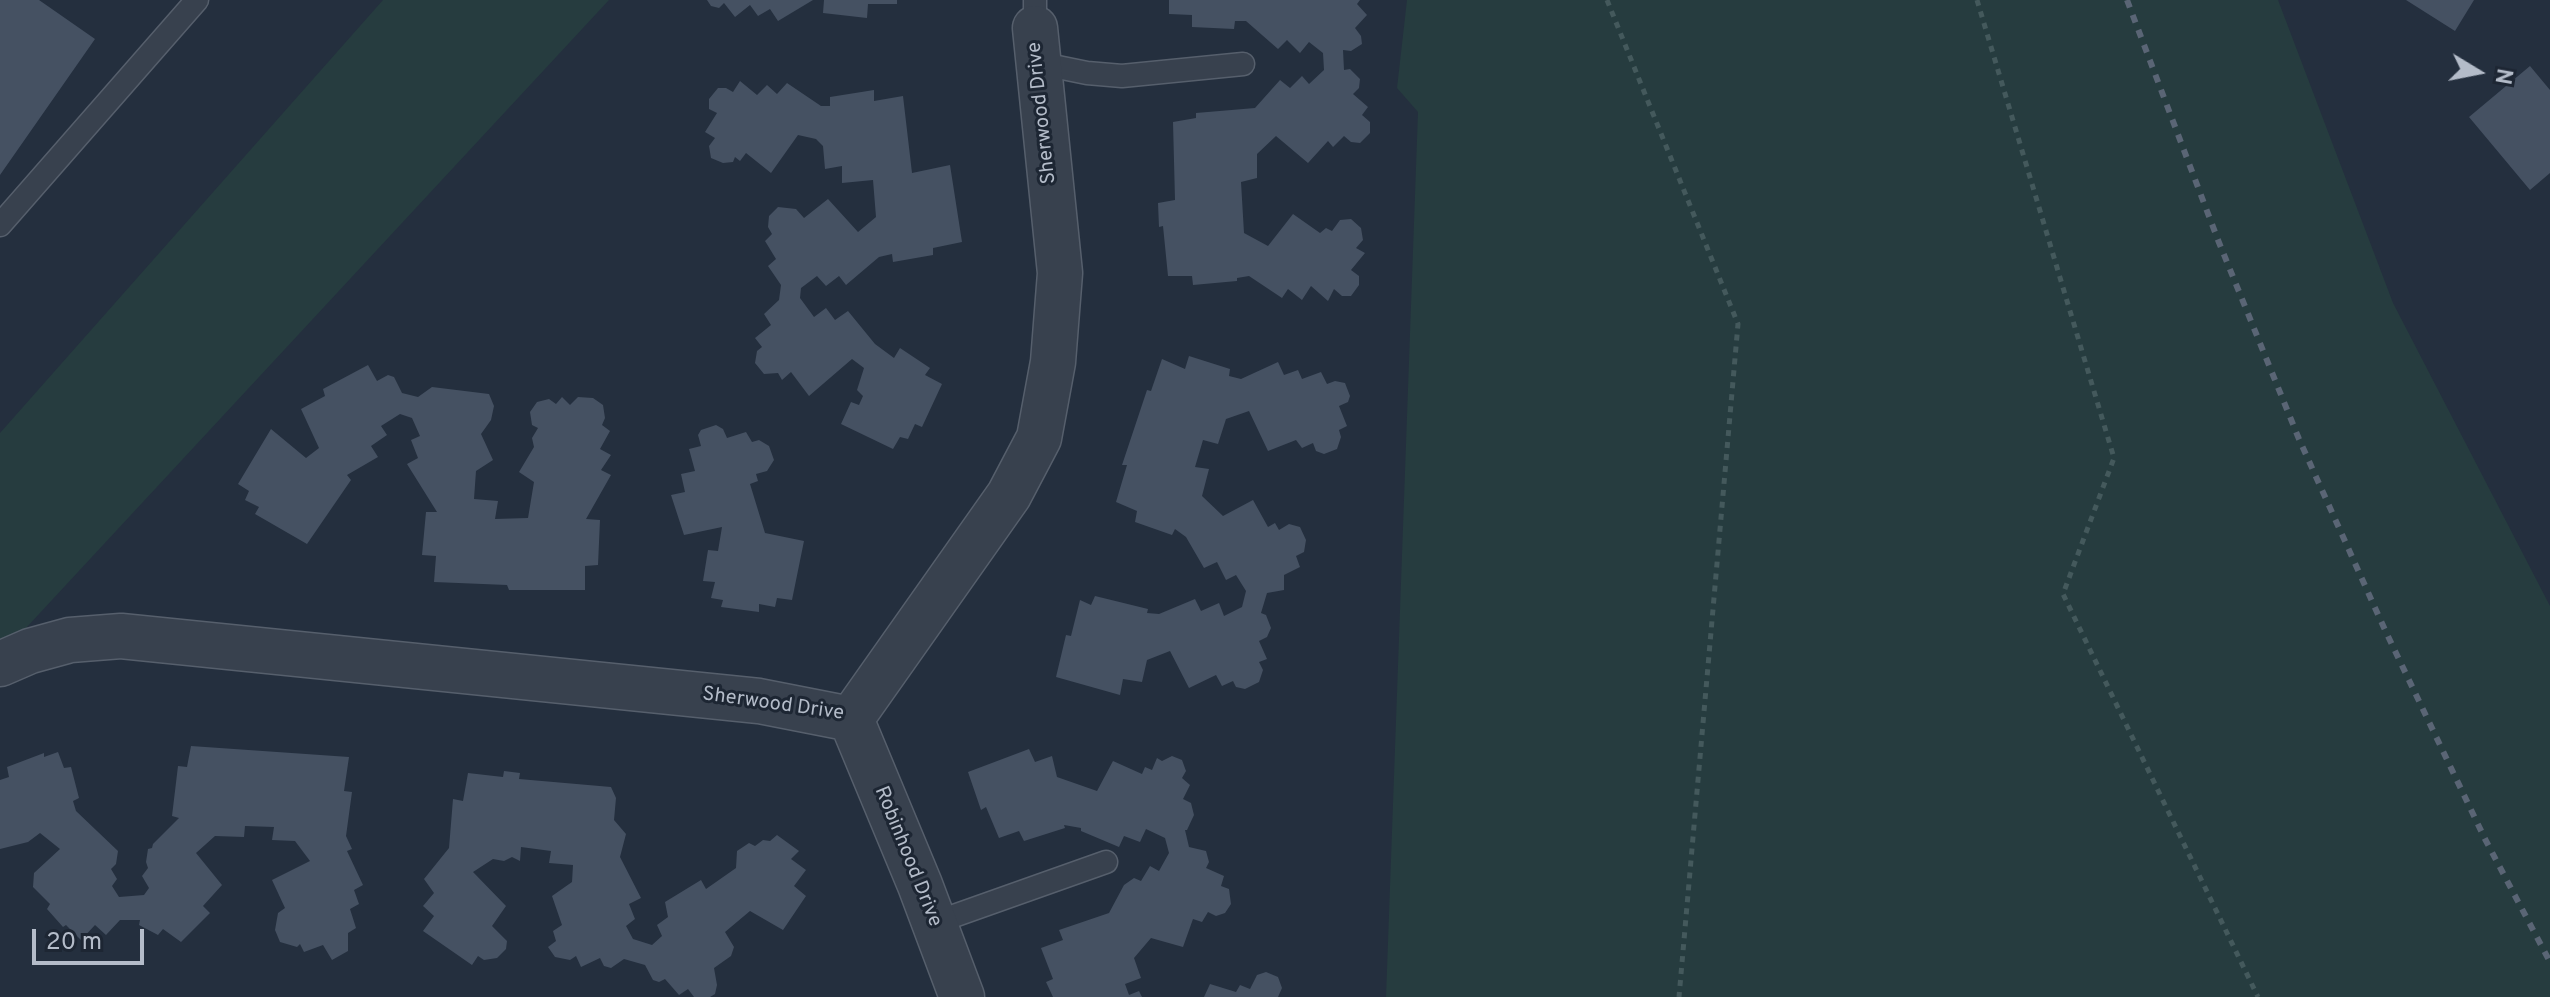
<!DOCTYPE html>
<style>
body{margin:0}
#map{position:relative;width:2550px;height:997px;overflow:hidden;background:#242f3e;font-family:Overpass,sans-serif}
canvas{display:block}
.north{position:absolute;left:2438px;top:32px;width:80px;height:80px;-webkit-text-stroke:6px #1d2633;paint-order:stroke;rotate:100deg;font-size:22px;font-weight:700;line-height:32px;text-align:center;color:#b4bcc9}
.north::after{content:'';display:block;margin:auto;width:28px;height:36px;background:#b4bcc9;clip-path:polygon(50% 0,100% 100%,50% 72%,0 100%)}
.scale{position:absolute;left:32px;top:929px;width:112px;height:36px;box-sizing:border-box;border:4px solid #b4bcc9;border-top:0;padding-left:10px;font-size:24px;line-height:28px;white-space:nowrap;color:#b4bcc9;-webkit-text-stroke:6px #1d2633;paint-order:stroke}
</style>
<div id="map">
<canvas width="2550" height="997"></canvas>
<div class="north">N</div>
<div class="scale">20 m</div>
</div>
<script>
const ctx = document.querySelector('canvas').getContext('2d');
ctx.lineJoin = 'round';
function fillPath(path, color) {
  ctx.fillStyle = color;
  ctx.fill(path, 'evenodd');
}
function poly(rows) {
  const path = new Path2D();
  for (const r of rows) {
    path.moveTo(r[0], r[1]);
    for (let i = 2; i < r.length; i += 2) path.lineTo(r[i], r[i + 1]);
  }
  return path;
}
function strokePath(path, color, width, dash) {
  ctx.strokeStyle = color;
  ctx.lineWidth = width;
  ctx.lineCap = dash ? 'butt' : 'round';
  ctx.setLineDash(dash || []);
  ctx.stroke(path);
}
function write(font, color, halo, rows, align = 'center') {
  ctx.font = font + ' Overpass,sans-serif';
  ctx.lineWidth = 6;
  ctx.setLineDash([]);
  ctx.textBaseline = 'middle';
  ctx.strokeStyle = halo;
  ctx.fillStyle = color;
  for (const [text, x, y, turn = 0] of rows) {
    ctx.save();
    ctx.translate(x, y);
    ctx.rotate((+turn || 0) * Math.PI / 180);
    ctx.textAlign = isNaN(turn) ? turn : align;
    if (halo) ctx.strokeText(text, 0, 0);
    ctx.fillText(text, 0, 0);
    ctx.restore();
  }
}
fillPath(poly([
 [383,0,609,0,0,656,0,433],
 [1407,0,2278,0,2393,303,2550,606,2550,997,1386,997,1418,112,1397,88]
]), '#263c3f');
fillPath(poly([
 [0,0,39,0,95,39,0,175],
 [707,0,813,0,778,21,770,9,758,16,750,5,735,17,724,3,719,8,711,6],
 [824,0,897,0,897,4,868,4,867,18,823,13],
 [1169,0,1360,0,1357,4,1367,15,1355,28,1361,36,1362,44,1351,51,1343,50,1344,70,1350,69,1360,79,1359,88,1353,94,1368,107,1362,115,1370,122,1370,133,1360,143,1351,142,1344,136,1333,147,1328,141,1308,163,1276,136,1257,154,1257,178,1241,182,1244,233,1268,246,1293,214,1320,233,1326,228,1332,231,1340,220,1351,219,1361,228,1363,240,1356,248,1365,253,1351,270,1359,276,1359,285,1351,296,1342,296,1334,289,1328,301,1311,286,1302,300,1288,289,1282,298,1249,276,1237,278,1237,281,1193,285,1192,276,1168,276,1163,226,1159,227,1158,203,1175,200,1173,122,1196,118,1196,113,1255,108,1280,80,1290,88,1302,76,1309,84,1324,70,1323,53,1309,42,1300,53,1287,40,1278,49,1246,21,1235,21,1234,29,1192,27,1192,15,1169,14],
 [2406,0,2474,0,2455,31],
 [2530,66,2550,90,2550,173,2530,190,2469,117],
 [740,81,757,95,767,85,777,94,787,83,821,106,830,106,830,97,874,90,874,101,903,96,912,173,950,165,962,242,933,248,933,255,893,262,892,254,879,257,846,285,839,276,826,286,817,276,801,288,800,298,814,317,826,308,835,320,848,311,875,344,894,358,900,348,930,368,925,375,942,384,922,427,915,424,908,439,900,437,893,449,841,424,851,402,859,405,863,396,857,390,864,368,852,359,809,396,791,372,782,380,778,373,764,374,755,363,757,351,762,347,755,338,771,325,764,314,779,300,781,285,768,266,776,259,765,241,772,234,768,227,769,216,778,207,796,209,804,218,828,199,858,232,876,217,873,180,842,183,842,166,825,169,823,146,816,139,798,135,771,173,746,153,740,161,735,157,733,162,723,163,711,158,709,146,715,138,705,132,717,113,709,109,709,99,718,88,726,88,733,92],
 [1189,356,1230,369,1229,376,1241,379,1278,362,1284,375,1298,370,1302,379,1321,372,1327,384,1335,381,1345,383,1350,396,1348,402,1339,406,1347,426,1339,430,1341,437,1337,449,1324,454,1316,451,1313,443,1302,448,1296,440,1268,451,1249,411,1226,419,1218,444,1203,440,1195,467,1209,469,1202,496,1223,516,1253,500,1268,527,1275,523,1279,530,1289,524,1300,527,1306,540,1304,552,1296,556,1300,567,1284,575,1284,590,1267,593,1261,613,1266,615,1271,628,1267,637,1259,641,1267,659,1259,662,1263,670,1259,682,1245,689,1236,687,1233,681,1222,686,1216,675,1189,688,1170,651,1147,660,1142,682,1123,679,1120,695,1056,677,1066,635,1071,636,1080,600,1091,605,1095,596,1148,609,1147,613,1159,614,1195,599,1201,611,1219,603,1224,616,1242,607,1246,591,1236,575,1226,580,1217,562,1204,568,1186,537,1175,529,1172,535,1135,522,1137,511,1116,502,1127,465,1122,465,1147,390,1151,391,1162,359,1185,369],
 [368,365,377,381,388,375,394,377,402,393,418,397,432,387,489,394,494,406,491,420,481,434,493,460,476,471,474,499,498,501,495,519,528,518,534,482,519,472,534,447,532,438,538,428,532,425,530,412,537,402,549,399,556,404,562,397,570,405,578,397,593,398,603,405,605,418,602,425,610,431,600,449,611,455,601,470,611,475,586,519,600,520,598,565,585,566,585,590,509,590,507,585,434,582,436,556,422,555,426,512,437,512,407,464,418,458,411,440,420,436,412,418,400,414,381,426,387,435,371,446,378,457,347,475,351,480,307,544,255,514,259,507,245,500,249,491,238,484,271,429,306,458,319,448,301,409,325,396,323,389],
 [716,425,723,429,727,438,746,432,752,442,759,440,769,446,774,460,767,471,756,474,758,481,750,484,765,533,804,541,792,600,777,598,775,607,759,604,759,612,721,607,723,600,711,598,715,582,703,581,708,550,718,551,722,527,684,535,671,495,685,492,681,474,695,471,689,449,701,446,698,435,701,430],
 [191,746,349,757,344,791,352,792,346,836,352,849,347,851,363,885,354,890,359,904,350,909,356,928,348,933,348,951,332,960,323,945,304,952,300,944,297,947,280,942,275,930,278,913,285,908,272,880,310,861,295,841,272,840,274,827,245,826,244,837,215,836,196,853,222,885,203,906,210,913,181,942,163,929,158,935,139,925,140,920,120,920,106,935,95,925,81,940,66,925,63,927,47,909,50,904,33,887,34,873,60,849,40,833,28,842,0,849,0,780,9,777,7,767,44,753,44,757,58,752,64,768,71,767,79,798,73,801,76,811,118,851,116,864,111,869,117,879,112,886,119,897,144,895,149,888,142,876,148,868,146,862,148,849,152,848,153,844,179,818,172,816,178,766,187,767],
 [1029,749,1035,762,1052,756,1057,777,1097,791,1113,761,1142,774,1145,767,1152,770,1157,758,1162,761,1172,756,1182,760,1186,771,1182,778,1190,785,1183,799,1191,803,1194,815,1187,830,1185,830,1189,847,1206,851,1209,862,1206,868,1224,876,1221,886,1229,889,1231,904,1225,913,1216,916,1208,912,1202,922,1193,919,1183,947,1151,938,1134,958,1141,978,1125,984,1129,995,1139,991,1142,997,1053,997,1046,982,1053,979,1041,948,1063,940,1059,930,1109,913,1124,885,1134,878,1141,881,1150,866,1159,871,1169,853,1165,838,1146,829,1140,842,1124,836,1119,847,1081,831,1081,828,1064,825,1065,828,1024,841,1019,831,999,838,986,807,981,810,968,772],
 [504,771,520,773,519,779,611,787,616,798,614,820,626,834,620,857,641,898,629,904,635,919,626,926,633,939,652,945,662,936,657,925,668,917,665,902,701,880,706,889,736,868,737,851,749,843,755,846,763,840,770,841,777,835,799,851,791,859,806,870,794,886,806,896,783,930,750,911,725,932,734,947,731,956,714,968,717,985,715,994,710,997,694,997,688,989,679,995,665,979,659,982,653,980,645,965,624,959,611,968,604,966,600,958,581,967,576,956,570,960,555,957,548,947,556,941,553,931,562,925,552,896,572,882,573,865,549,863,551,851,521,847,520,861,512,857,504,861,493,859,473,872,506,906,492,926,507,941,506,949,497,958,484,960,478,956,472,965,423,931,434,916,423,906,434,893,424,879,449,848,453,799,463,801,468,773,503,777],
 [1266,972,1278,977,1282,988,1278,997,1204,997,1210,984,1236,992,1240,985,1250,989,1257,975]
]), '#455162');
const lane = poly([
 [1035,28,1035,0],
 [1038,63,1087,73,1122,76,1243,64],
 [0,225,197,0],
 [934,923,1106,862]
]);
const street = poly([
 [0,664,30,651,70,640,121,636,759,701,851,719],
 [851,719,1009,495,1039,438,1053,362,1060,273,1035,28],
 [851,719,920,885,962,997]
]);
strokePath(lane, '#565f6c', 25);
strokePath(street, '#565f6c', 47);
strokePath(poly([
 [1607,0,1738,324,1679,997],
 [1977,0,2114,458,2063,594,2258,997]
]), '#44595c', 5, [6, 6]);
strokePath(lane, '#38414e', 22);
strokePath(street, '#38414e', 44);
strokePath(poly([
 [2127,0,2218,240,2299,439,2385,630,2485,839,2550,962]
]), '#5a6575', 6, [8, 8]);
write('20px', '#b4bcc9', '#1d2633', [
 ["Sherwood Drive",1043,113,-96],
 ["Sherwood Drive",773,705,8],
 ["Robinhood Drive",907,857,68]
]);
</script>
